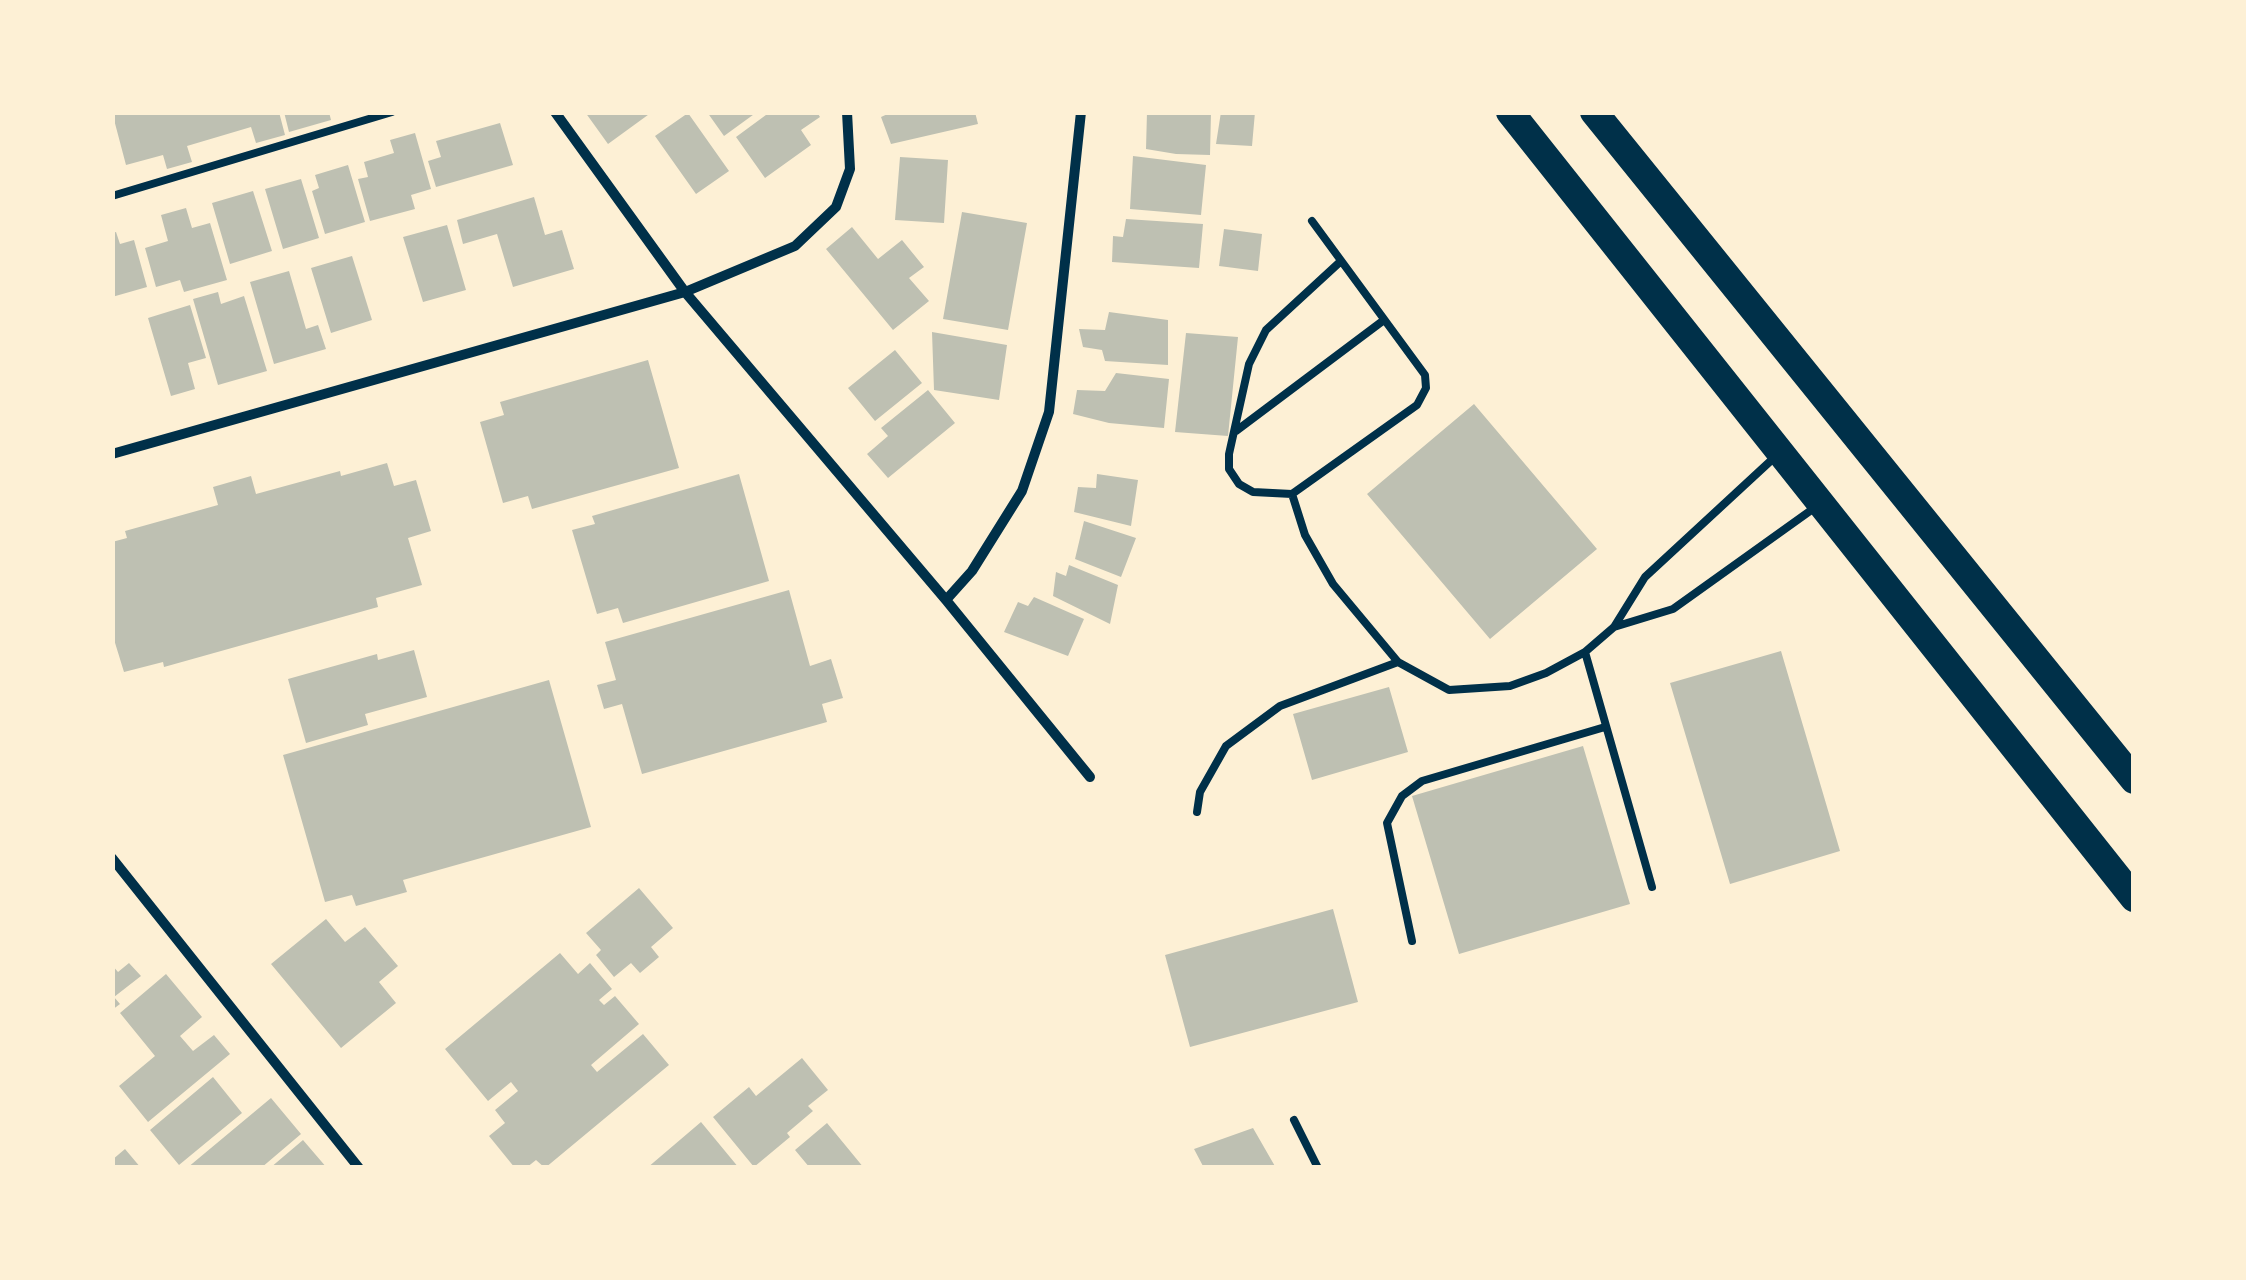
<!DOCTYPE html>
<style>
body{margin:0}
#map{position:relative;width:2246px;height:1280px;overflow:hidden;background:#fdf0d5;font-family:"Source Serif 4",serif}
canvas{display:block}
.frame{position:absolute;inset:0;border:115px solid #fdf0d5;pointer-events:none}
</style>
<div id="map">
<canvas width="2246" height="1280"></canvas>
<div class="frame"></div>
</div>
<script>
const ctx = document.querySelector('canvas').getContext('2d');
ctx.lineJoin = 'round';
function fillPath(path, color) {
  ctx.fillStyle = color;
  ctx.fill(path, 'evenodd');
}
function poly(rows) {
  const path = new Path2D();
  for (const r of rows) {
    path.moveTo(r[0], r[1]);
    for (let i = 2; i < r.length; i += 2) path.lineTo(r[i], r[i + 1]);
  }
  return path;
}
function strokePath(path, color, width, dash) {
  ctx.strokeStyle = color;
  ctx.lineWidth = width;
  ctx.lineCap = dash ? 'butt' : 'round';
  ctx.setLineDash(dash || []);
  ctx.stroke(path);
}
fillPath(poly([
 [112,112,279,112,285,135,256,143,251,127,187,146,192,162,167,169,163,155,126,165],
 [284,112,329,112,331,120,289,132],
 [585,112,652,112,608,144],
 [707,112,757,112,724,136],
 [770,112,817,112,820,117,801,130,811,145,765,178,736,137],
 [892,112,975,112,978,124,891,144,881,117],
 [1147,112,1211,112,1210,155,1176,154,1146,149],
 [1221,112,1255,112,1252,146,1216,144],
 [688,113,729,171,696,194,655,136],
 [500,123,513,165,436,187,428,161,441,157,436,141],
 [415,133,431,189,411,195,415,209,370,221,358,179,368,177,364,162,394,153,390,140],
 [1133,156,1206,165,1201,215,1130,209],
 [900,157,948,160,944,223,895,220],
 [348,165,365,222,325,234,312,191,319,188,315,175],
 [301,179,319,238,283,249,265,189],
 [253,191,272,251,230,264,212,203],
 [534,197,545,235,562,230,574,269,513,287,497,234,463,244,457,220],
 [186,208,192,228,210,223,227,280,184,292,180,280,156,287,145,248,168,241,161,215],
 [962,212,1027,223,1008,330,943,319],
 [1126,219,1203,224,1199,268,1112,262,1113,236,1123,237],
 [447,225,466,290,423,302,403,237],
 [852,227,878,259,902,240,924,267,909,278,929,301,893,330,826,249],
 [1224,229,1262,234,1258,271,1219,266],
 [116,232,120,244,134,240,147,287,112,297,112,233],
 [352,256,372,320,331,333,311,268],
 [289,271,306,329,318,325,326,349,274,364,250,282],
 [218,292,221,304,244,296,267,371,218,385,193,299],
 [190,305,206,358,188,363,195,389,171,396,148,318],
 [1109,312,1168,320,1168,365,1105,361,1102,350,1083,347,1079,329,1105,330],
 [932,332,1007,345,999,400,934,390],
 [1186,333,1238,337,1228,436,1175,432],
 [895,350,922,383,875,421,848,388],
 [648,360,679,468,532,509,528,496,503,503,480,422,504,415,500,402],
 [1116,373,1169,379,1164,428,1109,423,1073,414,1077,390,1105,391],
 [928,390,955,423,888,478,867,454,888,436,881,428],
 [1474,404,1597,549,1490,639,1367,494],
 [387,463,394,486,416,480,431,531,408,538,422,585,376,598,378,607,164,667,163,662,124,672,112,633,112,542,127,538,125,531,218,505,213,487,251,476,256,494,340,471,341,476],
 [739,474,769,581,623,623,618,608,597,614,572,530,595,524,592,516],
 [1097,474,1138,480,1131,526,1074,512,1078,487,1096,488],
 [1084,521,1136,538,1121,577,1075,559],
 [1069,565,1118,585,1110,624,1053,596,1056,572,1066,576],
 [789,590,810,666,831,659,843,698,822,704,827,722,642,774,622,704,604,709,597,685,616,680,605,642],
 [1034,597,1084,619,1068,656,1004,632,1018,602,1028,606],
 [414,650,427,697,365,714,368,725,306,743,288,679,377,654,378,660],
 [1781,651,1840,851,1730,884,1670,683],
 [549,680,591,827,403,880,407,892,356,906,352,895,325,902,283,755],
 [1389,687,1408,752,1312,780,1293,714],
 [1583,746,1630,904,1459,954,1412,796],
 [639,888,673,928,651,947,659,957,640,973,631,963,614,977,596,955,601,950,586,933],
 [1333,909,1358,1002,1190,1047,1165,955],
 [326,919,345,942,365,927,398,966,379,982,396,1003,341,1048,271,964],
 [560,953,578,974,590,963,612,989,599,1000,604,1005,615,996,639,1024,591,1065,597,1072,643,1034,669,1065,545,1168,536,1160,526,1168,515,1168,489,1136,505,1123,495,1110,518,1091,511,1082,488,1101,445,1049],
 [129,963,141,976,114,997,120,1004,112,1010,112,965,118,972],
 [166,974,202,1017,180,1036,193,1051,214,1035,230,1054,148,1122,119,1086,155,1056,120,1013],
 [802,1058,828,1090,808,1106,813,1111,787,1133,790,1137,754,1167,713,1117,749,1087,756,1096],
 [213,1077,242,1113,179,1165,150,1130],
 [271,1098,301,1134,261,1168,187,1168],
 [701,1122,739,1168,647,1168],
 [827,1123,864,1168,810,1168,795,1150],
 [1253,1128,1276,1168,1204,1168,1194,1149],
 [303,1140,327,1168,270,1168],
 [125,1149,141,1168,112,1168,112,1160]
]), '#bec0b2');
strokePath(poly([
 [112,196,392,112],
 [1312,221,1425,375,1426,388,1417,405,1292,494,1253,492,1239,484,1229,469,1229,454,1249,364,1266,330,1341,261],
 [1236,431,1384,320],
 [1292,494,1305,535,1333,584,1398,662,1449,690,1510,686,1546,673,1585,652,1614,627,1645,577,1777,455],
 [1614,627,1673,609,1817,506],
 [1585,652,1652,887],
 [1197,812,1200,792,1226,746,1280,706,1398,662],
 [1412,941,1387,823,1402,796,1422,781,1605,727],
 [1294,1120,1318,1168]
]), '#003049', 8);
strokePath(poly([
 [555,112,685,292,946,600,1090,777],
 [112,454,685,292,795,246,836,207,850,169,847,112],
 [946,600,972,571,1022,491,1049,412,1081,112],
 [112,858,359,1168]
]), '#003049', 10);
strokePath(poly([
 [1510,112,2134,898],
 [1594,112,2134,780]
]), '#003049', 28);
</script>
